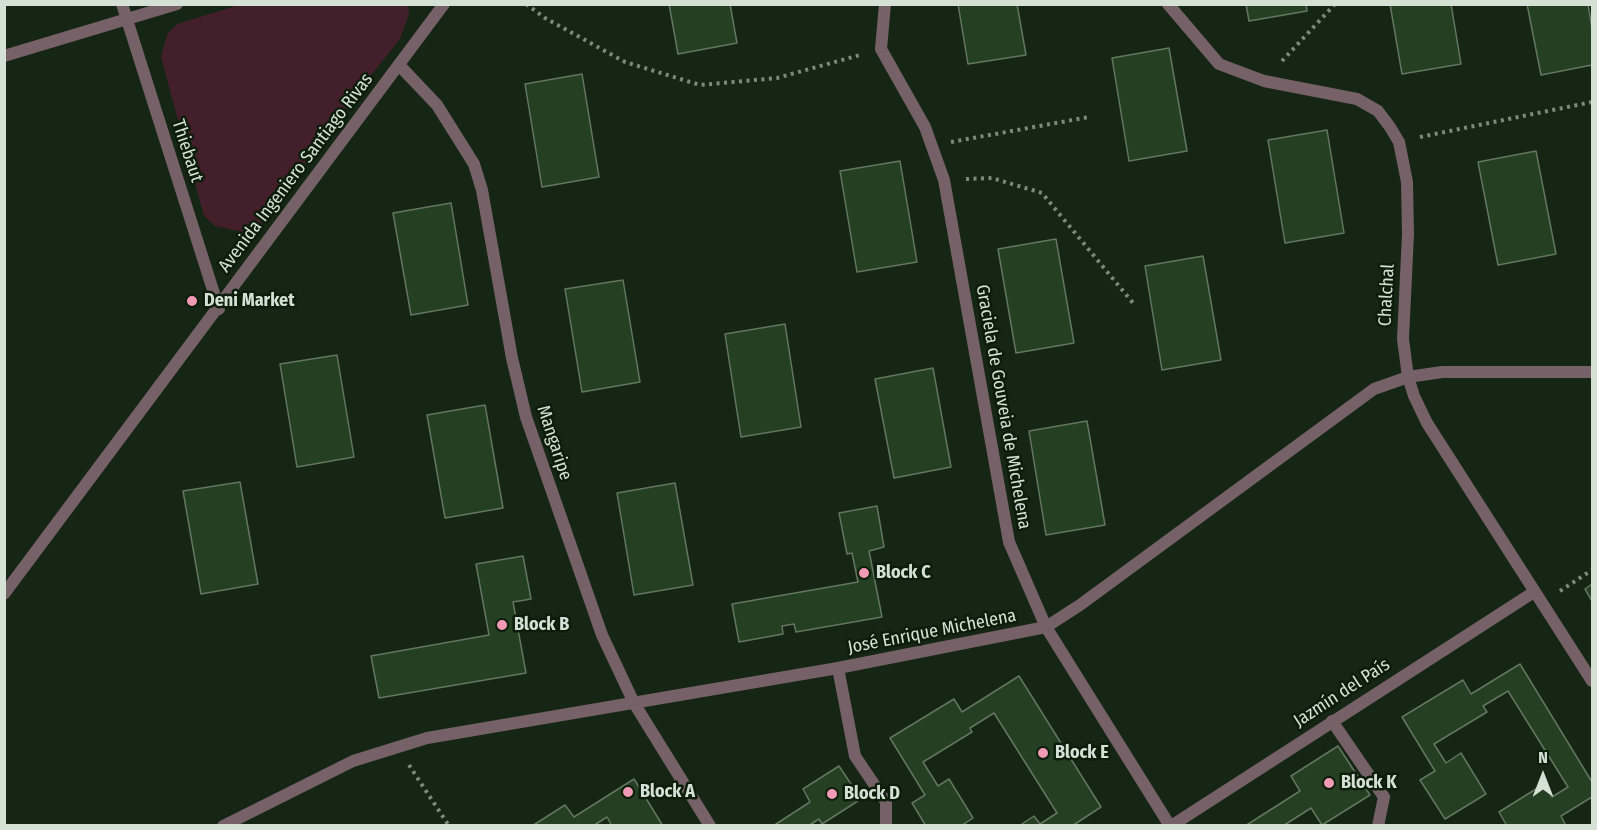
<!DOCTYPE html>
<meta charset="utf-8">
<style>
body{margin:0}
#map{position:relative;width:1597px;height:830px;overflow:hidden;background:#162614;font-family:"Fira Sans Condensed",sans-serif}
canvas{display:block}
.frame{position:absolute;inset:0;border:6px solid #d6e1d5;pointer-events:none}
.north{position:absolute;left:1513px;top:746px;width:60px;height:60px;-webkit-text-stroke:4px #0d1d0b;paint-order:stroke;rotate:0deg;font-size:16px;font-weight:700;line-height:24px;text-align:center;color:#d6e1d5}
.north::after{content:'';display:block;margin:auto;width:21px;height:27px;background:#d6e1d5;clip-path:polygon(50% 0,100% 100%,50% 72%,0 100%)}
</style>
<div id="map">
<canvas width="1597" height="830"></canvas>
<div class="frame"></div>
<div class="north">N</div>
</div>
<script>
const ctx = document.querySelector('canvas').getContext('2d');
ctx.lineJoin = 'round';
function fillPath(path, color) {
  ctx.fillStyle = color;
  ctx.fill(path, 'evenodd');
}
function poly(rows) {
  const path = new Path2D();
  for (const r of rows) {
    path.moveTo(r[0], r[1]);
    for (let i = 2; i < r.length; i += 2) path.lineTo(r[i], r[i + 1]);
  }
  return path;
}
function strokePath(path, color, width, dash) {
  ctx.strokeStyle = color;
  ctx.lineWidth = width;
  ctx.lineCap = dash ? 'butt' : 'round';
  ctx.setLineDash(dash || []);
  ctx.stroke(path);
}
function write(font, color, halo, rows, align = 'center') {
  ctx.font = font + ' "Fira Sans Condensed",sans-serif';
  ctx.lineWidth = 5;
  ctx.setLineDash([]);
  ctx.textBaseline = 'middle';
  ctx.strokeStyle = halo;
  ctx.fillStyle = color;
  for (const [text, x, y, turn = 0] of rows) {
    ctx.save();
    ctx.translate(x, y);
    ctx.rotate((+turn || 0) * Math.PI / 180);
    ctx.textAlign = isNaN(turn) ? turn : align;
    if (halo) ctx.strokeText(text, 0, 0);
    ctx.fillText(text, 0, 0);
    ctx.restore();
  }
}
fillPath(poly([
 [242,4,408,5,409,14,400,39,352,99,264,222,243,232,215,226,204,216,161,57,167,35,177,24]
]), '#431f2c');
const building = poly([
 [669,4,730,4,737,43,678,54,669,4],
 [958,4,1017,4,1026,55,968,64,958,4],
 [1246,4,1306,4,1307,11,1249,21,1246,4],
 [1390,4,1451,4,1461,64,1402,74,1390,4],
 [1527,4,1588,4,1592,29,1592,65,1541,75,1527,4],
 [1169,48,1187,151,1129,161,1112,58,1169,48],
 [582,74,599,177,542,187,525,84,582,74],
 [1327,130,1344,233,1285,243,1268,140,1327,130],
 [1536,151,1556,254,1498,265,1478,162,1536,151],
 [900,161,917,262,857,272,840,171,900,161],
 [451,203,468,305,411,315,393,213,451,203],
 [1056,239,1074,343,1016,353,998,249,1056,239],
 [1203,256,1221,360,1162,370,1145,266,1203,256],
 [623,280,640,382,582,392,565,289,623,280],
 [785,324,801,427,741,437,725,334,785,324],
 [337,355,354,457,297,467,280,364,337,355],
 [933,368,951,467,894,478,875,379,933,368],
 [485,405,503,508,445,518,427,415,485,405],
 [1087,421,1105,525,1046,535,1029,431,1087,421],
 [240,482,258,584,201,594,183,491,240,482],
 [675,483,693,585,634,595,617,493,675,483],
 [877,506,884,547,869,551,882,617,796,632,794,624,782,626,783,634,739,642,732,604,858,582,852,553,847,554,839,513,877,506],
 [523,556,531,599,513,602,526,673,379,698,371,656,489,635,476,564,523,556],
 [1592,584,1592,601,1585,589,1592,584],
 [1520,664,1592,782,1592,797,1561,816,1566,826,1507,826,1499,812,1544,784,1552,797,1568,787,1508,691,1483,706,1487,712,1434,744,1446,763,1461,753,1486,794,1445,819,1420,780,1435,771,1402,717,1463,680,1471,694,1520,664],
 [1019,676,1101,807,1072,826,1019,826,1034,816,1040,824,1057,813,994,713,970,728,972,732,923,762,938,786,949,779,973,818,961,826,926,826,912,803,925,795,890,738,954,699,962,712,1019,676],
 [1338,746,1370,795,1322,825,1311,808,1283,826,1245,826,1300,791,1291,776,1338,746],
 [839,766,861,799,822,824,819,819,808,826,773,826,810,802,803,789,839,766],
 [634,779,663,826,612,826,607,817,593,826,532,826,565,805,574,817,634,779]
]);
fillPath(building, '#253f22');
strokePath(building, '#637660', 1.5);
strokePath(poly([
 [526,4,545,18,625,62,700,85,777,78,860,55],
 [1282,61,1335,4],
 [1420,137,1592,102],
 [951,142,1089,117],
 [966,179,992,178,1042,193,1133,303],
 [1560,591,1592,570],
 [409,765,449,826]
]), '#7e8b7c', 4, [3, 4.5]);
strokePath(poly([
 [838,668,855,756,886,802,886,826],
 [1332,721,1384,797,1378,826]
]), '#756167', 12);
strokePath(poly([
 [122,4,219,309],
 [885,4,881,49,925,127,944,180,1009,542,1046,627,1170,826],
 [1168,4,1219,64,1264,81,1357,99,1378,111,1390,127,1399,142,1407,182,1408,234,1403,339,1408,377,1414,396,1427,423,1592,681],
 [4,56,177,4],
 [399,65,437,105,474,164,482,190,512,358,526,417,602,635,634,703,710,826],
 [4,594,444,4],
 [223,826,353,761,427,738,838,668,1046,627,1080,605,1374,389,1408,377,1442,372,1592,372],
 [1171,826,1534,592]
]), '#756167', 12);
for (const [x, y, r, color] of [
 [192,301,6,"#f09ab5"],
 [864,573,6,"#f09ab5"],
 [502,625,6,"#f09ab5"],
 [1043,753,6,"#f09ab5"],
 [1329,783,6,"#f09ab5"],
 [628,792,6,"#f09ab5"],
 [832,794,6,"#f09ab5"]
]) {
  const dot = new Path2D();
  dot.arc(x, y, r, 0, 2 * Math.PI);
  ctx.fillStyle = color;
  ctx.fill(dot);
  strokePath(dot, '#0d1d0b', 2);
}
write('18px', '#d6e1d5', '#0d1d0b', [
 ["Thiebaut",187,151,72],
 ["Avenida Ingeniero Santiago Rivas",296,173,-53],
 ["Chalchal",1387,295,-87],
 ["Graciela de Gouveia de Michelena",1003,407,80],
 ["Mangaripe",554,443,72],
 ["José Enrique Michelena",932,632,-11],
 ["Jazmín del País",1342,693,-33]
]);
write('bold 18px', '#d6e1d5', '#0d1d0b', [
 ["Deni Market",204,301],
 ["Block C",876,573],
 ["Block B",514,625],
 ["Block E",1055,753],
 ["Block K",1341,783],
 ["Block A",640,792],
 ["Block D",844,794]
], 'left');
</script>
